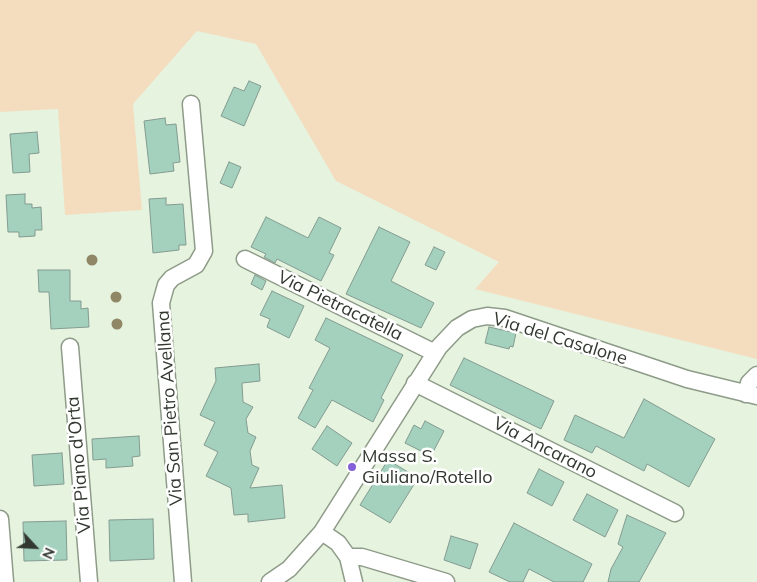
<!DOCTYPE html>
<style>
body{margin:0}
#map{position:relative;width:757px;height:582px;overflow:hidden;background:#e5f3df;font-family:Mulish,sans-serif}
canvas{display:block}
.north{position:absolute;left:10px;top:522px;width:50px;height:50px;-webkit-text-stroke:4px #fff;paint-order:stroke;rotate:115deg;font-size:14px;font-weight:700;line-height:20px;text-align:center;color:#323830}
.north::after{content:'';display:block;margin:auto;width:18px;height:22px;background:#323830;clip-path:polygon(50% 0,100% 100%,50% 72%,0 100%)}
</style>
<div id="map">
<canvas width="757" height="582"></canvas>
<div class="north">N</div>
</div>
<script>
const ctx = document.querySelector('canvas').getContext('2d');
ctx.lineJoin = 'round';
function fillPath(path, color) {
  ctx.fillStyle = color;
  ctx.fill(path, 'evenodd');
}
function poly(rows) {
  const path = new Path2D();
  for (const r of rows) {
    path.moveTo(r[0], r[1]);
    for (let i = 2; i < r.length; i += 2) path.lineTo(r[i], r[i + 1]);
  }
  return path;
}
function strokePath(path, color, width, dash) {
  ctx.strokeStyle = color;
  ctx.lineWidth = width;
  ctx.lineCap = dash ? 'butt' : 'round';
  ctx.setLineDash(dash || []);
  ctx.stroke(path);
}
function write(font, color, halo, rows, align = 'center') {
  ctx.font = font + ' Mulish,sans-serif';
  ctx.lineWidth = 5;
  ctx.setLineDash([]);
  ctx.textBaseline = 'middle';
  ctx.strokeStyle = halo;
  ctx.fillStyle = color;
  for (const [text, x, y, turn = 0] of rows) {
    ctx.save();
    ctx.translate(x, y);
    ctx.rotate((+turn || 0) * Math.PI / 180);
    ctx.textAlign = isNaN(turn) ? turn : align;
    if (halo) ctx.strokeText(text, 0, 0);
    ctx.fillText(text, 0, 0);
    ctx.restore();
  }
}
fillPath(poly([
 [0,0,757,0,757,359,475,289,499,262,336,181,256,44,197,31,133,104,142,210,65,215,58,109,0,112]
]), '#f4ddbf');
const building = poly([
 [249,81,261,86,244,126,221,116,234,87,244,91,249,81],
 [165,118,166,125,176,124,180,162,173,163,174,171,150,174,144,121,165,118],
 [37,132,39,153,29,154,30,172,13,173,10,134,37,132],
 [229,162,241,167,232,188,220,183,229,162],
 [25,194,25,204,32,204,32,208,41,207,42,230,35,230,35,236,19,237,19,232,8,232,6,195,25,194],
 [166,198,166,205,183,204,186,245,179,245,179,250,153,253,149,199,166,198],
 [266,217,308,238,319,217,341,228,329,253,334,255,321,281,277,259,275,263,264,257,266,254,251,247,266,217],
 [379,227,410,242,391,281,434,303,421,328,346,294,379,227],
 [434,247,445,252,436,270,425,265,434,247],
 [38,270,70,270,70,301,81,301,81,309,88,308,89,327,51,329,49,292,39,292,38,270],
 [255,275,266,281,262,290,251,284,255,275],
 [272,291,304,306,289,338,267,327,270,319,260,315,272,291],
 [326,318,403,355,381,398,384,400,373,422,332,400,315,428,298,418,313,390,309,388,330,348,315,340,326,318],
 [489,327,516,333,513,347,510,346,509,349,485,343,489,327],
 [464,358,554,401,541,429,450,385,464,358],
 [259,364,260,381,242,383,243,402,253,407,246,419,248,433,256,437,250,451,252,465,259,468,250,488,282,485,285,518,248,522,248,514,234,515,231,488,206,476,218,452,204,445,215,422,200,415,216,381,215,368,259,364],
 [644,399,715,439,689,487,647,464,644,471,596,446,592,453,564,440,575,415,624,438,644,399],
 [425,421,444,431,431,456,405,443,414,425,421,429,425,421],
 [327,426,352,443,337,466,312,449,327,426],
 [139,436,140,456,132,457,133,466,106,468,106,459,93,460,92,439,139,436],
 [62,453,64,484,34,486,32,455,62,453],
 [388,460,418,478,390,523,360,505,388,460],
 [539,469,564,482,552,506,527,493,539,469],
 [587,494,618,510,605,537,573,520,587,494],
 [627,515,666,533,639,582,608,582,611,569,623,547,618,544,627,515],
 [153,519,154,559,110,561,109,520,153,519],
 [66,521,67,560,24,561,23,522,66,521],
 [514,523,592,564,583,582,554,582,529,569,523,582,510,582,489,572,514,523],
 [451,536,478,544,470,569,444,560,451,536]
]);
fillPath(building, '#a4d0be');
strokePath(building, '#839b90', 1);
const minor = poly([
 [245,259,435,353],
 [70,347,89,582],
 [415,383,675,513],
 [746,394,749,383,757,375],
 [0,519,5,582],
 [322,532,338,543,348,557,354,582],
 [348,557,362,557,446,582],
 [183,582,161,303,166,285,172,278,196,265,204,251,191,104],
 [270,582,289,569,322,532,439,347,457,328,472,319,487,316,505,318,687,379,757,396]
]);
strokePath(minor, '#8e9b88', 19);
strokePath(minor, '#fff', 16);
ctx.fillStyle = '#8f8766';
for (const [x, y] of [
 [92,260],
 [116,297],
 [117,324]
]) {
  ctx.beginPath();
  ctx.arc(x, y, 5.5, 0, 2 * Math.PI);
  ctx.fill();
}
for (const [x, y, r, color] of [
 [352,467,5,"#835fda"]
]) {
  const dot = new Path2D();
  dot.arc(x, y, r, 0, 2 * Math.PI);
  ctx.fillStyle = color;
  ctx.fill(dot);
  strokePath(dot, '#fff', 2);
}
write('18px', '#323830', '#fff', [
 ["Via Pietracatella",340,306,26],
 ["Via del Casalone",560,339,17],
 ["Via San Pietro Avellana",170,408,-94],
 ["Via Ancarano",545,448,27],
 ["Via Piano d'Orta",79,465,-95]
]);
write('18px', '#323830', '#fff', [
 ["Massa S.",362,457],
 ["Giuliano/Rotello",362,478]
], 'left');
</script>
